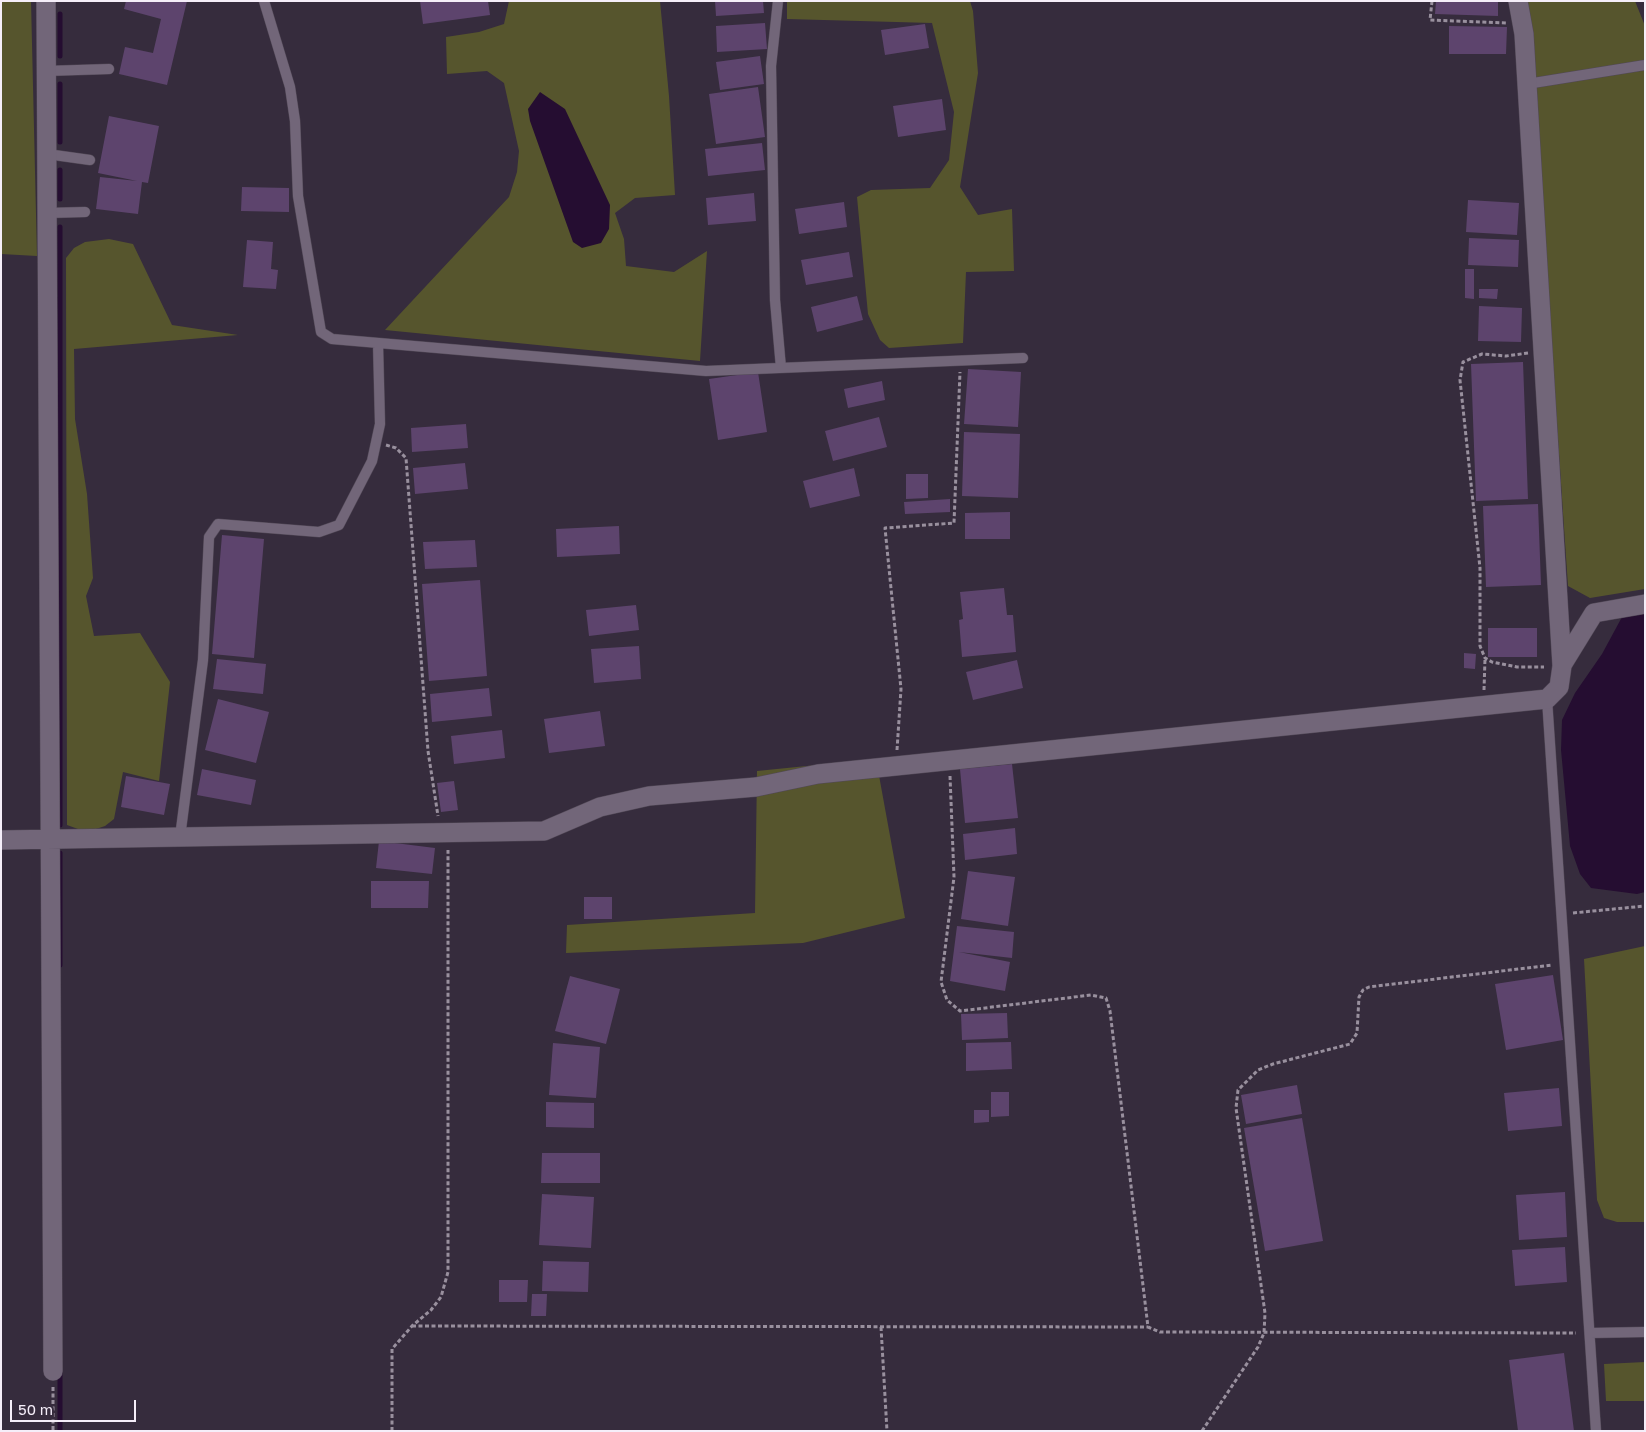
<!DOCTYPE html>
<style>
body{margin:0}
#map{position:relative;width:1646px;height:1432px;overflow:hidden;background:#362c3d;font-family:"Golos Text",sans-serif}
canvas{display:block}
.frame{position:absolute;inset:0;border:2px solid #f5eef9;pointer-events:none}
.scale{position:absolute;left:10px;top:1400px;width:126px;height:22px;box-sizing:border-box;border:2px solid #f5eef9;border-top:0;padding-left:6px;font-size:15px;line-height:18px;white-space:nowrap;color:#f5eef9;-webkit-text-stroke:4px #362c3d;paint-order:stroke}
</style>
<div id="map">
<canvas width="1646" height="1432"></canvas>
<div class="frame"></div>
<div class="scale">50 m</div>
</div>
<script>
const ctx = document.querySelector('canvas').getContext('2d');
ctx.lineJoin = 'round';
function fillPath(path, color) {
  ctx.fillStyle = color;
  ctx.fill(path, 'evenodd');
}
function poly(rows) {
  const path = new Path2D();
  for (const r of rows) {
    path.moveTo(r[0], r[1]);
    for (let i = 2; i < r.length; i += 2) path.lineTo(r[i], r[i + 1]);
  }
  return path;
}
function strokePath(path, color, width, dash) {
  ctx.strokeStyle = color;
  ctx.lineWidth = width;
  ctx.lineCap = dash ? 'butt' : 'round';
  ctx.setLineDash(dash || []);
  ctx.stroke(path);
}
fillPath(poly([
 [1,1,31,1,37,256,1,254],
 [509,1,660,1,669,96,675,195,635,198,615,213,624,239,626,266,674,272,707,251,700,361,385,330,509,197,517,172,519,151,504,83,487,71,447,74,446,37,479,32,504,24],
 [787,1,970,1,973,11,978,73,960,187,978,215,1012,209,1014,271,966,272,963,343,889,348,880,340,868,314,857,197,871,190,930,188,949,160,954,112,932,23,787,19],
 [1526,1,1635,1,1645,26,1645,589,1590,598,1568,586,1530,28],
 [109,239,133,244,172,325,238,335,74,349,75,419,87,494,93,578,86,596,94,636,140,633,170,682,159,781,123,772,114,819,105,826,96,829,78,829,67,825,66,258,74,248,85,242],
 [876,759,905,918,803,943,566,953,567,925,755,913,757,771],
 [1645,946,1645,1222,1617,1222,1604,1218,1597,1200,1584,959],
 [1645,1362,1645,1401,1606,1401,1604,1364]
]), '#56552d');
fillPath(poly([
 [540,92,565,109,610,205,609,229,601,243,582,248,573,242,530,121,528,109],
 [1645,611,1645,892,1637,894,1591,888,1580,874,1570,846,1561,750,1562,720,1575,693,1602,654,1622,617]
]), '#250d31');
strokePath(poly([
 [60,56,60,14],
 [60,84,60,142],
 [60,170,60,199],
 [60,227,60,825],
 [60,853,60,965],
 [60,1371,60,1431]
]), '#250d31', 5);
fillPath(poly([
 [126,1,187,1,167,85,119,74,125,47,153,53,161,19,124,9],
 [420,1,488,1,490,15,423,24],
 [715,1,763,1,764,13,716,16],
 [1436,1,1498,1,1498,16,1435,14],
 [765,23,767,49,717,52,716,26],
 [925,24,929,48,885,55,881,30],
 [1449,26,1507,27,1506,54,1449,54],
 [760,56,764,84,720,90,716,62],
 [758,87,765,137,716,144,709,94],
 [942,99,946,130,898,137,893,106],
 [109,116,159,126,148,183,142,182,138,214,96,209,100,177,137,181,98,173],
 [762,143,765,170,708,176,705,149],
 [242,187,289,188,289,212,241,211],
 [754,193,756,221,708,225,706,198],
 [1468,200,1519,203,1517,235,1466,232],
 [844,202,847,227,799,234,795,209],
 [1469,238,1519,240,1518,267,1468,265],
 [247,240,273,242,271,269,278,270,276,289,243,287],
 [849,252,853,277,806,285,801,260],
 [1465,269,1474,269,1474,299,1465,298],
 [1479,289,1498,289,1497,299,1479,298],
 [857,296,863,320,817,332,811,307],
 [1479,306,1522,308,1521,342,1478,341],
 [1523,362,1528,499,1476,501,1471,364],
 [968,369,1021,372,1018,427,964,424],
 [758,372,767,432,718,440,709,379],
 [882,381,885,400,848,408,844,389],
 [879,417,887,447,833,461,825,431],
 [466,424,468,448,412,452,411,428],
 [964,432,1020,434,1018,498,962,496],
 [465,463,468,489,415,494,413,468],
 [854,468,860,496,810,508,803,481],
 [906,474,928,474,928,498,906,499],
 [950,499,950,512,905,514,904,502],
 [1538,504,1541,585,1486,587,1483,506],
 [1010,512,1010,539,965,539,965,513],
 [619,526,620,554,557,557,556,529],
 [222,535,264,539,254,658,212,654],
 [475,540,477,567,425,569,423,542],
 [480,580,487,676,429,681,422,584],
 [1004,588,1007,615,1013,615,1016,652,962,657,959,620,963,619,960,592],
 [636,605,639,630,589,636,586,610],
 [1488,628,1537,628,1537,657,1488,657],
 [639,646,641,679,594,683,591,649],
 [1464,653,1476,654,1475,669,1464,668],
 [217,659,266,664,263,694,213,689],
 [1017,660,1023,688,973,700,966,672],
 [489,688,492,716,432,722,430,694],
 [218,699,269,712,256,763,205,750],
 [600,711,605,746,549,753,544,719],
 [502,730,505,758,454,764,451,736],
 [1012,764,1018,818,965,823,960,769],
 [202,769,256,780,251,805,197,795],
 [126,776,170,784,164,815,121,807],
 [454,781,458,810,441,812,437,783],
 [1015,828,1017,854,965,860,963,834],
 [379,841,435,848,432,874,376,868],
 [968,871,1015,877,1008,926,961,919],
 [371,881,429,881,428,908,371,908],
 [584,897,612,897,612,919,584,919],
 [957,926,1014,932,1012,958,959,952,1010,962,1005,991,950,981],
 [1553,975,1563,1040,1506,1050,1495,984],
 [570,976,620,989,606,1044,555,1031],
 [1007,1013,1008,1038,962,1040,961,1014],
 [1011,1042,1012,1069,966,1071,966,1043],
 [553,1043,600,1047,596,1098,549,1095],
 [1297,1085,1302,1114,1246,1124,1241,1095],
 [1559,1088,1562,1126,1508,1131,1504,1093],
 [991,1092,1009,1092,1009,1116,991,1117],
 [546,1102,594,1103,594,1128,546,1127],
 [974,1110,989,1110,989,1122,974,1123],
 [1302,1118,1323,1241,1265,1251,1244,1128],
 [542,1153,600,1153,600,1183,541,1183],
 [1565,1192,1567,1237,1519,1240,1516,1195],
 [542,1194,594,1197,591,1248,539,1245],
 [1565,1247,1567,1282,1515,1286,1512,1250],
 [543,1261,589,1262,588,1292,542,1291],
 [499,1280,528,1280,527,1302,499,1302],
 [532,1294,547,1294,546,1316,531,1316],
 [1564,1353,1574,1431,1518,1431,1509,1360]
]), '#5d446d');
const service = poly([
 [264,1,290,87,295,121,298,196,321,332,332,339,706,371,1023,358],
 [778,1,771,66,775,300,781,368],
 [46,71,109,69],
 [1527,84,1645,65],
 [47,154,90,160],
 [47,213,85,212],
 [1547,699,1596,1431],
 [180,837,203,660,209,537,218,524,319,532,339,525,372,461,380,424,378,343],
 [1590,1333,1645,1332]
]);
const minor = poly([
 [46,1,53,1371],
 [1562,665,1594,613,1645,604],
 [1,840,544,831,600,807,649,796,756,787,818,774,1547,699,1559,687,1562,666,1524,34,1518,1]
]);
strokePath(service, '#514856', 11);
strokePath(minor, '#514856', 20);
strokePath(poly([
 [1432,1,1430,20,1506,23],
 [1528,353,1506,356,1482,354,1463,362,1460,380,1480,568,1480,646,1485,658,1492,662,1517,667,1544,667],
 [386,445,396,448,406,458,428,751,438,816],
 [1484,690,1485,659],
 [897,750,901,689,885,528,954,523,960,372],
 [950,776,954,877,941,982,947,1000,960,1011,1091,995,1106,998,1110,1011,1148,1327,1160,1332,1576,1333],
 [1573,913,1645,906],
 [412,1326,1148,1327],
 [881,1327,887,1431],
 [53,1387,53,1431],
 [392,1431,392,1349,412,1326,431,1310,441,1297,448,1272,448,850],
 [1202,1431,1258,1347,1264,1333,1265,1313,1236,1108,1238,1090,1258,1070,1273,1064,1350,1044,1357,1033,1359,997,1363,990,1369,987,1552,965]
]), '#99909e', 3, [4, 2.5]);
strokePath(service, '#726679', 10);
strokePath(minor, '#726679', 19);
</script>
